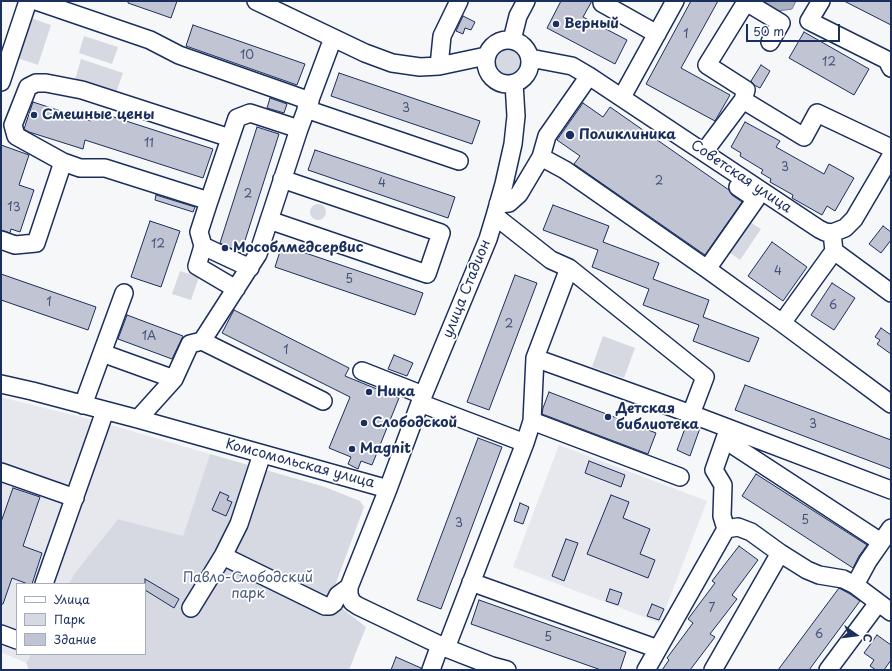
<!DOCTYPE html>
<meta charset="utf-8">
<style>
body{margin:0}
#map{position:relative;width:892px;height:671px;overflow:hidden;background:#f6f7f9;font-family:"Playpen Sans",sans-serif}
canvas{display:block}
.frame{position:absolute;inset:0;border:2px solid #1b2f5e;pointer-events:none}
.legend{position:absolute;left:16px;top:583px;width:130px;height:72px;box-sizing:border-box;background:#fff;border:1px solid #a4acbf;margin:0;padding:5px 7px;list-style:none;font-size:12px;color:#1b2f5e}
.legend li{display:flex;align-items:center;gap:8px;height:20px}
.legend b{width:20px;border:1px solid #a4acbf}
.north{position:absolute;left:836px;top:615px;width:40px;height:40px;-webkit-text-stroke:3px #fff;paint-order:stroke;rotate:104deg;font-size:11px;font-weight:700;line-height:16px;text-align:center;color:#1b2f5e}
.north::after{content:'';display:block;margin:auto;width:14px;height:18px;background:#1b2f5e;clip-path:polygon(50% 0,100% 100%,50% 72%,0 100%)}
.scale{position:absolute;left:746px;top:24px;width:94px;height:18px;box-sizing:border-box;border:2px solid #1b2f5e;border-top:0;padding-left:5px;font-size:12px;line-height:14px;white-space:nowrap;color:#1b2f5e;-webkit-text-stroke:3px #fff;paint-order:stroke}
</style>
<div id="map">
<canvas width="892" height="671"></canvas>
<div class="frame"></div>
<ul class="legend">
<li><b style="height:5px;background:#fff"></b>Улица</li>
<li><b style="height:11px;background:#d6d9e2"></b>Парк</li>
<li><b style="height:11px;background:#c0c4d3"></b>Здание</li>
</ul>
<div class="north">С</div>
<div class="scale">50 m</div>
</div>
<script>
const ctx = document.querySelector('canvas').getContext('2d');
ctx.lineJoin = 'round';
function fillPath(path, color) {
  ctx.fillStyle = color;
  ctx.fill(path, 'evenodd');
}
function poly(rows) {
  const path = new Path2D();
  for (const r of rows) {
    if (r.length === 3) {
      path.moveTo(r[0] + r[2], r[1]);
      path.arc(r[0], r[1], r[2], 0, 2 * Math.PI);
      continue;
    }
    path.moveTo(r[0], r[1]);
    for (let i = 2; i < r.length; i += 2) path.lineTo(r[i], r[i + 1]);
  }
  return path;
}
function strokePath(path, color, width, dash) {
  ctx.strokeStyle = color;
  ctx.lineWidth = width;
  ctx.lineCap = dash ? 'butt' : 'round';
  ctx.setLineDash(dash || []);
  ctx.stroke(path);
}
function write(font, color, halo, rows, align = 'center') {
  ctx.font = font + ' "Playpen Sans",sans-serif';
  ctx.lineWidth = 3.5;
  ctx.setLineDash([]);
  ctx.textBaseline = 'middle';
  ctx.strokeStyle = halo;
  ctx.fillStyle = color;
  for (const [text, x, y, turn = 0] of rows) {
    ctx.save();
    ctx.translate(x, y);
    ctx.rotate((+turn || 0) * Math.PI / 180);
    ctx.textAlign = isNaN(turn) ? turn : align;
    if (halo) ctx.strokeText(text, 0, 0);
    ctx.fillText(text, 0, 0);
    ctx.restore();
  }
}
fillPath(poly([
 [1,397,101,422,210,454,183,536,118,519,74,574,69,584,17,584,17,654,31,654,26,663,1,652],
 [559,445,707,501,660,623,513,567]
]), '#e6e8ee');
fillPath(poly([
 [31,18,51,25,38,65,17,58],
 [84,36,118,47,112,64,79,53],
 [508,62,14],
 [81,59,123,73,116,93,75,80],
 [318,212,8],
 [750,222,761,229,740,260,729,252],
 [180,271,199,277,191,300,172,294],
 [603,336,635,348,624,378,592,367],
 [210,454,325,487,360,501,364,507,330,599,366,627,349,670,29,670,26,663,31,654,145,654,145,584,69,584,74,574,118,519,183,536]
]), '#d6d9e2');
const water = poly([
 [760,1,796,1,792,9,778,11,760,1]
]);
fillPath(water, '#a9b0c1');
strokePath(water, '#707c99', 1);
const building = poly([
 [128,1,177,1,171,18,128,3,128,1],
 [561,1,592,1,583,17,627,40,615,64,547,28,561,1],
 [691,1,718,1,681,68,730,95,715,121,646,84,691,1],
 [844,1,891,1,891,25,844,1],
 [463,16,475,22,471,30,465,28,463,34,456,31,463,16],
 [193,25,305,64,297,85,186,46,193,25],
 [804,32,869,69,854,95,789,58,804,32],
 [761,65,770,71,760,88,754,85,751,81,761,65],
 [339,73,480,121,472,144,331,96,339,73],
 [270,98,287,104,284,113,267,108,270,98],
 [33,102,91,121,95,111,213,149,203,178,85,140,83,149,29,132,24,129,33,102],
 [583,103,603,117,610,107,729,190,732,195,742,202,705,255,574,164,580,156,557,140,583,103],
 [745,122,780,141,776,147,824,174,829,164,854,178,835,211,827,206,822,215,792,198,793,195,770,182,771,179,761,173,763,170,740,156,741,153,731,147,745,122],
 [257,127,279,134,241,253,220,243,257,127],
 [1,145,29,155,19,185,34,190,20,232,11,229,10,233,1,230,1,145],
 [315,150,455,197,448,218,308,170,315,150],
 [156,195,195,207,193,212,155,200,156,195],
 [553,205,609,226,603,242,659,263,653,279,709,300,703,317,759,338,749,362,693,341,699,325,643,305,649,289,592,267,598,250,543,230,553,205],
 [150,221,180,231,161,287,131,277,150,221],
 [883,226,891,232,891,240,881,253,869,244,883,226],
 [772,242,807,267,783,301,748,276,772,242],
 [282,245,423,293,415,315,275,267,282,245],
 [1,274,96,307,88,330,1,300,1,274],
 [515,275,537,283,489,410,467,402,515,275],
 [832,283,855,298,834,330,811,315,832,283],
 [234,310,349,368,345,376,399,398,372,465,361,461,358,469,348,464,351,457,329,448,350,397,222,333,234,310],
 [127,315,183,336,172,359,118,339,127,315],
 [881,328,891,335,891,354,877,344,880,340,875,337,881,328],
 [394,355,413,363,407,376,388,369,394,355],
 [745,385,891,440,891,469,735,410,745,385],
 [549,392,656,433,648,454,542,414,543,408,549,392],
 [687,423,700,428,690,456,677,450,687,423],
 [478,438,502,447,441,609,417,600,478,438],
 [589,461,625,475,621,487,585,473,589,461],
 [756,474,867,545,859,556,853,568,742,496,756,474],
 [13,488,40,497,23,546,42,553,32,584,28,584,12,578,3,604,1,604,1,522,13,488],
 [220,492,229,496,227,500,232,502,226,516,212,510,220,492],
 [611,495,629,502,623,518,650,529,640,554,655,560,648,578,587,554,611,495],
 [520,503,529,507,523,524,514,521,520,503],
 [566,539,578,543,564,581,552,576,566,539],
 [739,546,758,560,732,595,737,599,710,634,715,637,690,670,662,670,669,660,667,658,693,623,688,619,715,583,712,581,739,546],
 [145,579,179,599,174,608,145,590,145,579],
 [839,588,850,594,860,601,809,670,778,670,839,588],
 [610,589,622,593,618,605,606,601,610,589],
 [479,600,626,652,620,670,601,670,471,624,479,600],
 [652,604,664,609,659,620,647,616,652,604],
 [877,635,891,645,891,660,884,670,876,670,870,666,874,660,864,653,877,635],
 [396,657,421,668,421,670,391,670,396,657]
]);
fillPath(building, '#c0c4d3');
strokePath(building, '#1b2f5e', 1);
const minor = poly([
 [36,1,150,40,179,55,310,101],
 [256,1,365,53,392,63,420,67,439,66,486,56],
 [604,1,602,3,657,34],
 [821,1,809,21,887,60,891,68],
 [746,2,781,23,770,42],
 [508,62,22],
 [512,40,518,16,526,1],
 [530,58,572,66,589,76,819,229,825,232,832,233,845,228,854,219,891,156],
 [439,66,442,36,459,1],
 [1,82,28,1],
 [622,97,675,1],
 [743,100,746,90,707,65,746,2,745,1],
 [306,109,459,161],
 [230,138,82,90,46,83,36,83,28,87,13,125,16,136,63,162,80,168,105,168,209,201,237,118,250,113,299,129],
 [704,152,743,100,804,137,817,113,891,148],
 [541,157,547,136,589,76],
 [209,201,199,232,203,246,250,268],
 [498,204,509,203,519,194,541,157,565,170,707,269,782,323,891,404],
 [495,216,551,260,569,268,535,358,532,421,525,443],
 [269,220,427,274,441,233,282,179],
 [832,233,834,251,891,293],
 [1,240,15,245,36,243,63,162],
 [203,246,197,266,236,289],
 [569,268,705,377,691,414],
 [707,269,756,199,738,187],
 [782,323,834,251],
 [202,341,323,401],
 [102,353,174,379],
 [535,358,691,414,891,490],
 [362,371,423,395],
 [1,384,32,391,138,419,388,489],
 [420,403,525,443,446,648],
 [83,405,124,293],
 [138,419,174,379,190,344,202,341,258,254,299,129,333,38],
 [532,421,680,477],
 [725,440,881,542],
 [1,472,75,498],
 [726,529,722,516,723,485,714,470,728,430],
 [223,556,325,606,330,606,334,603,338,595,349,587],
 [471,582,658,649],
 [44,584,105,411],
 [855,585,868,561,891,528],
 [191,608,223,556,239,524,262,454],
 [1,634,17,640],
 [431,670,440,645],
 [507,670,492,666,446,648,358,606,352,602,349,595,349,587,388,489,420,403,488,239,495,216,504,184,513,144,516,116,514,83],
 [646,670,726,529,738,527,751,532,780,553,807,570,819,575,843,579,855,585,891,612],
 [713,670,780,553],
 [828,670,878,603]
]);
strokePath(minor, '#1b2f5e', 20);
strokePath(minor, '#fff', 17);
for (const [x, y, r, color] of [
 [556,24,4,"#1b2f5e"],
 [34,115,4,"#1b2f5e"],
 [570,135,5,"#1b2f5e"],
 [225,248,4,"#1b2f5e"],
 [369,392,4,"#1b2f5e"],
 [608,417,4,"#1b2f5e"],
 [364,423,4,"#1b2f5e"],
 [352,449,4,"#1b2f5e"]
]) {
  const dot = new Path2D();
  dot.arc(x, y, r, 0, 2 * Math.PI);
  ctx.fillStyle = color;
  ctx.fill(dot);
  strokePath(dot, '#fff', 1.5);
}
write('12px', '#44547b', null, [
 ["1",686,35],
 ["10",247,56],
 ["12",829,63],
 ["3",406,109],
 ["11",149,144],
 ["3",785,168],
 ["2",659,182],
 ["4",382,184],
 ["2",248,195],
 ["13",14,208],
 ["12",158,245],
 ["4",778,272],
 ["5",349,280],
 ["1",49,303],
 ["6",833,306],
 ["2",509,325],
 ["1А",149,337],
 ["1",286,351],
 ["3",813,425],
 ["5",805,521],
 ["3",459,524],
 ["7",712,609],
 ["6",819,635],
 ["5",548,638]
]);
write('bold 14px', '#1b2f5e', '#fff', [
 ["Верный",564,24],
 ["Смешные цены",42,115],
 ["Поликлиника",579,135],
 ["Мособлмедсервис",233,248],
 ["Ника",377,392],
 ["Детская",616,409],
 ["библиотека",616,425],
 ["Слободской",372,423],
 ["Magnit",360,449]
], 'left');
write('14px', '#1b2f5e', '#fff', [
 ["Советская улица",741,177,34],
 ["улица Стадион",467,289,-68],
 ["Комсомольская улица",300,464,15]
]);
write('14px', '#4a5a7f', '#fff', [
 ["Павло-Слободский",248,578],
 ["парк",248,594]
]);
</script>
